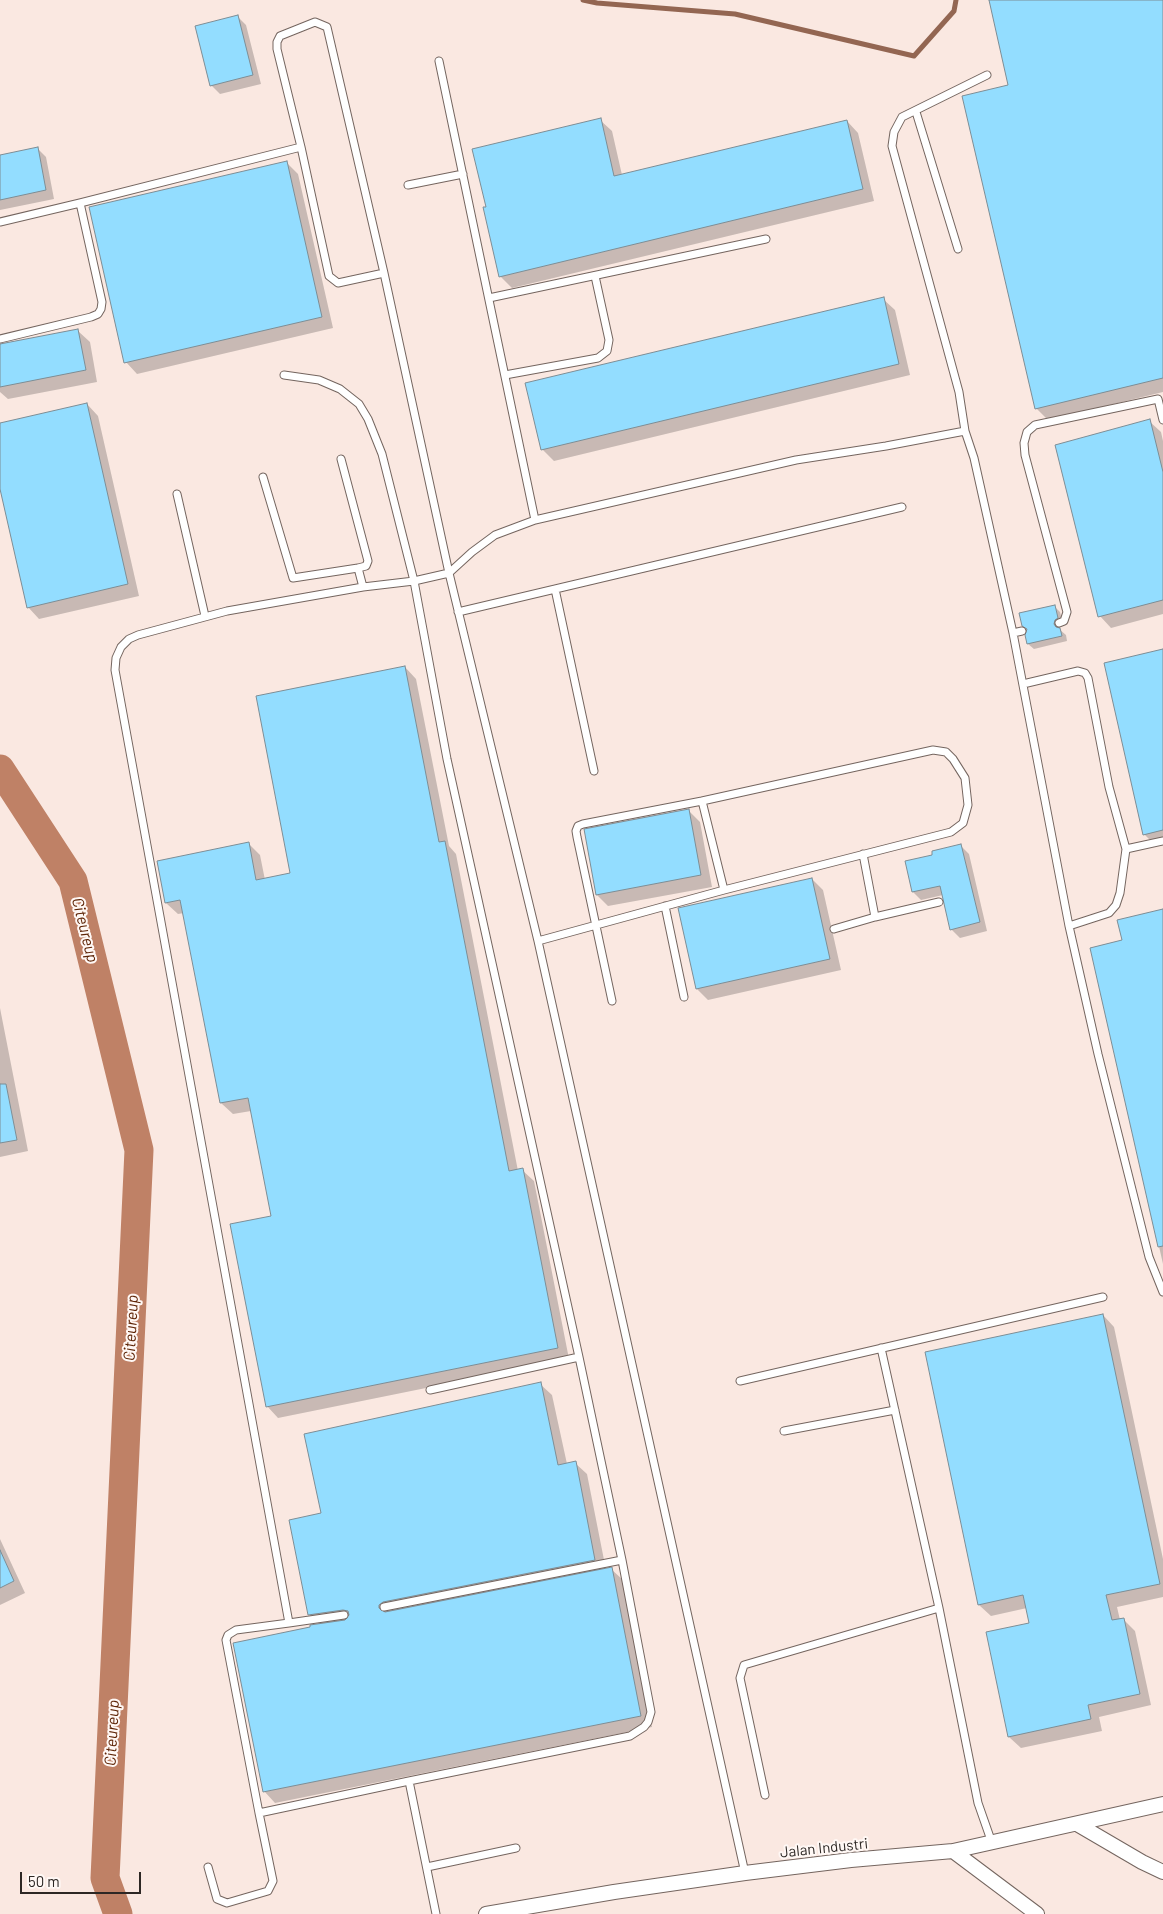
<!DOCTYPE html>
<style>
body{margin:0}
#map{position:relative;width:1163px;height:1914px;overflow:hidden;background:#fae8e1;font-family:Barlow,sans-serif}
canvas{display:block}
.scale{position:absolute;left:20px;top:1872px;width:121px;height:22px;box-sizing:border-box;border:2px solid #2d2724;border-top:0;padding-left:6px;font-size:15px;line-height:18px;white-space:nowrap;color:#2d2724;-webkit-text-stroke:4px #fff8f5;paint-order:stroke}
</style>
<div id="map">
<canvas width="1163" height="1914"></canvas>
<div class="scale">50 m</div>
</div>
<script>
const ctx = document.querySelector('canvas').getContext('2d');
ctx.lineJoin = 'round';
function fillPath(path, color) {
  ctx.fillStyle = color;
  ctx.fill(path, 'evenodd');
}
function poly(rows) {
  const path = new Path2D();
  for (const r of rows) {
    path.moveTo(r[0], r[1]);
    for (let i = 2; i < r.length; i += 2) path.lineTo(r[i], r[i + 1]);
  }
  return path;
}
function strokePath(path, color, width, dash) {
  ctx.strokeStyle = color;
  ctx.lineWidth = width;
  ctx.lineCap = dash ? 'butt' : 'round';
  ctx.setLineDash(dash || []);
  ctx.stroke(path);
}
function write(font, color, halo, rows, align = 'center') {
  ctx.font = font + ' Barlow,sans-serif';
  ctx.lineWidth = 4;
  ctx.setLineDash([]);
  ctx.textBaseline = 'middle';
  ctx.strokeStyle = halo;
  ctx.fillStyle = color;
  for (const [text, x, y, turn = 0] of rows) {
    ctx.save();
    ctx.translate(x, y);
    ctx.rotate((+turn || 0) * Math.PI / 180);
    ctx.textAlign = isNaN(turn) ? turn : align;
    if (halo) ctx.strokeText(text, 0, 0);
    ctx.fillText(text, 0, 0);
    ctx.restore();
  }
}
fillPath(poly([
 [990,0,1163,0,1163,392,1048,420,1036,408,1010,86],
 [237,16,246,25,261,84,220,94,212,86,197,27],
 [600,120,612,131,622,175,847,121,858,133,874,201,512,288,500,276],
 [38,149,46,157,54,199,0,210,0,156],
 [286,162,298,174,333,328,137,374,126,362],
 [883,299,895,310,910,375,554,461,542,449],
 [78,331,90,342,97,382,8,399,0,392,0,346],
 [87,404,98,416,139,596,39,619,28,607,0,484,0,424],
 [1149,421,1161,432,1163,441,1163,614,1111,628,1100,616],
 [1054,606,1060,612,1063,624,1059,629,1066,635,1067,641,1034,649,1028,644],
 [1163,650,1163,844,1156,846,1144,834],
 [405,667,416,679,449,846,456,854,518,1171,522,1170,534,1181,569,1359,278,1418,267,1406,272,1217,251,1111,233,1114,221,1103,184,913,178,914,166,903,248,843,260,855,265,880,292,874],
 [688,810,700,822,712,887,608,906,597,895],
 [960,845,969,854,987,931,960,938,951,929,943,895,921,900,913,892,934,856],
 [812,879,823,890,841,970,708,1000,697,989],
 [1163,910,1163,1264,1091,949,1124,941],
 [0,1008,28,1151,0,1157],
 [1103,1315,1114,1327,1163,1559,1163,1597,1117,1607,1120,1620,1123,1619,1135,1631,1151,1705,1099,1717,1102,1731,1021,1748,1009,1737,987,1633,1031,1624,1027,1608,991,1616,979,1605],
 [540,1384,552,1395,567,1464,575,1463,587,1474,606,1570,611,1569,623,1580,652,1727,275,1803,264,1791,320,1625,309,1614,322,1514],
 [0,1539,25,1593,0,1605]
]), '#0003');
strokePath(poly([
 [583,0,597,3,735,14,914,56,954,11,956,0]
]), '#936652', 5);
strokePath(poly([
 [0,769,73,881,139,1150,105,1878,118,1914]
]), '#bf8166', 29);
const building = poly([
 [989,0,1163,0,1163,378,1035,409,962,96,1008,85,989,0],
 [238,15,253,75,210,86,195,26,238,15],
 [601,118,614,176,847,120,863,189,499,277,483,207,486,207,472,149,601,118],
 [38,147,46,190,0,200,0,155,38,147],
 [287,161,322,317,124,363,89,207,287,161],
 [884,297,899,364,541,450,525,383,884,297],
 [78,329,86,370,0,387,0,344,78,329],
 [87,403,128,584,27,608,0,489,0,423,87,403],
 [1150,419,1163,472,1163,600,1098,617,1055,445,1150,419],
 [1055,605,1058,618,1055,620,1054,624,1056,627,1060,628,1062,636,1027,644,1025,635,1027,629,1022,626,1019,613,1055,605],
 [1163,649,1163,830,1143,835,1104,663,1163,649],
 [405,666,439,842,445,841,509,1171,523,1168,558,1348,266,1407,230,1224,271,1216,248,1098,220,1103,180,900,165,903,157,861,249,842,256,880,290,873,256,696,405,666],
 [689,809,701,875,596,895,584,829,689,809],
 [961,844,980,922,950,930,940,886,912,892,905,861,932,855,932,851,961,844],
 [812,878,830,959,696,989,678,908,812,878],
 [1163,909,1163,1246,1158,1247,1090,948,1122,940,1117,920,1163,909],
 [0,1084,6,1084,17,1140,0,1143,0,1084],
 [1103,1314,1160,1584,1106,1595,1112,1620,1124,1618,1140,1694,1088,1705,1091,1719,1008,1737,986,1632,1029,1623,1023,1595,978,1605,925,1352,1103,1314],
 [541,1382,558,1465,576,1461,595,1560,383,1602,379,1605,379,1608,385,1612,612,1567,641,1716,263,1792,233,1643,310,1627,310,1625,345,1620,349,1615,348,1611,343,1610,308,1615,289,1520,321,1513,304,1434,541,1382],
 [0,1550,14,1581,0,1588,0,1550]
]);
fillPath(building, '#93ddff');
strokePath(building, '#7d8d95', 1);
const lane = poly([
 [439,61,535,520],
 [916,112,958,249],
 [408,185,463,174],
 [0,222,80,203,301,147],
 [384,273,338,283,329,276,301,147,277,49,277,42,280,36,315,22,327,27,384,273,449,573,414,581,447,759,579,1357,622,1560,651,1712,648,1722,644,1727,630,1736,409,1781,436,1914],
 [489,298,766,239],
 [0,339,91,317,98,314,101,309,102,302,80,203],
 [284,375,319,380,340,389,359,404,368,419,382,454,414,581,363,587,227,611,138,635,129,639,121,647,116,658,115,670,289,1623,236,1630,228,1635,226,1640,259,1813,409,1781],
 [505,375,598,358,607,351,609,340,595,276],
 [965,431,959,392,892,146,894,132,902,117,987,75],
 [341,459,368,561,366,566,358,568],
 [263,477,293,578,358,568,363,587],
 [177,494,205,616],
 [555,589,594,771],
 [458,612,902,507],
 [1059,623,1064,621,1067,612,1025,455,1024,443,1027,432,1035,425,1158,399,1163,420],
 [1013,633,1022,631],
 [1023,684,1078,671,1085,673,1088,678,1109,787,1126,849,1120,893,1116,905,1109,913,1069,926],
 [1126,849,1163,841],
 [665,906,684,997],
 [875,917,939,902],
 [834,929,875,917,863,854],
 [538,941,724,890,951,832,963,823,968,805,965,778,953,759,946,752,933,750,702,801,724,890],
 [612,1001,577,837,576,831,578,826,583,824,702,801],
 [881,1348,939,1608,978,1803,992,1843],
 [740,1381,1103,1297],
 [430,1390,579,1357],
 [784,1431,895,1410],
 [384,1607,622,1560],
 [289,1623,344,1615],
 [765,1795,740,1678,744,1665,939,1608],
 [208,1867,217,1899,227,1903,268,1891,273,1881,259,1813],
 [427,1867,516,1848],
 [745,1873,538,941,449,573,472,552,495,535,535,520,796,460,886,446,965,431,974,458,1013,633,1069,926,1098,1054,1149,1257,1163,1292]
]);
const street = poly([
 [1077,1824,1142,1862,1163,1872],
 [953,1851,1037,1914],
 [486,1914,614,1892,745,1873,851,1860,953,1851,1163,1804]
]);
strokePath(lane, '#74655f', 9);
strokePath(street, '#74655f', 16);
strokePath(lane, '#fff', 7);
strokePath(street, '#fff', 14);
write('15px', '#2d2724', '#fff8f5', [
 ["Jalan Industri",824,1848,-6]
]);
write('italic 16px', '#5e2406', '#fff8f5', [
 ["Citeureup",85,930,76],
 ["Citeureup",131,1328,-87],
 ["Citeureup",112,1733,-87]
]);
</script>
